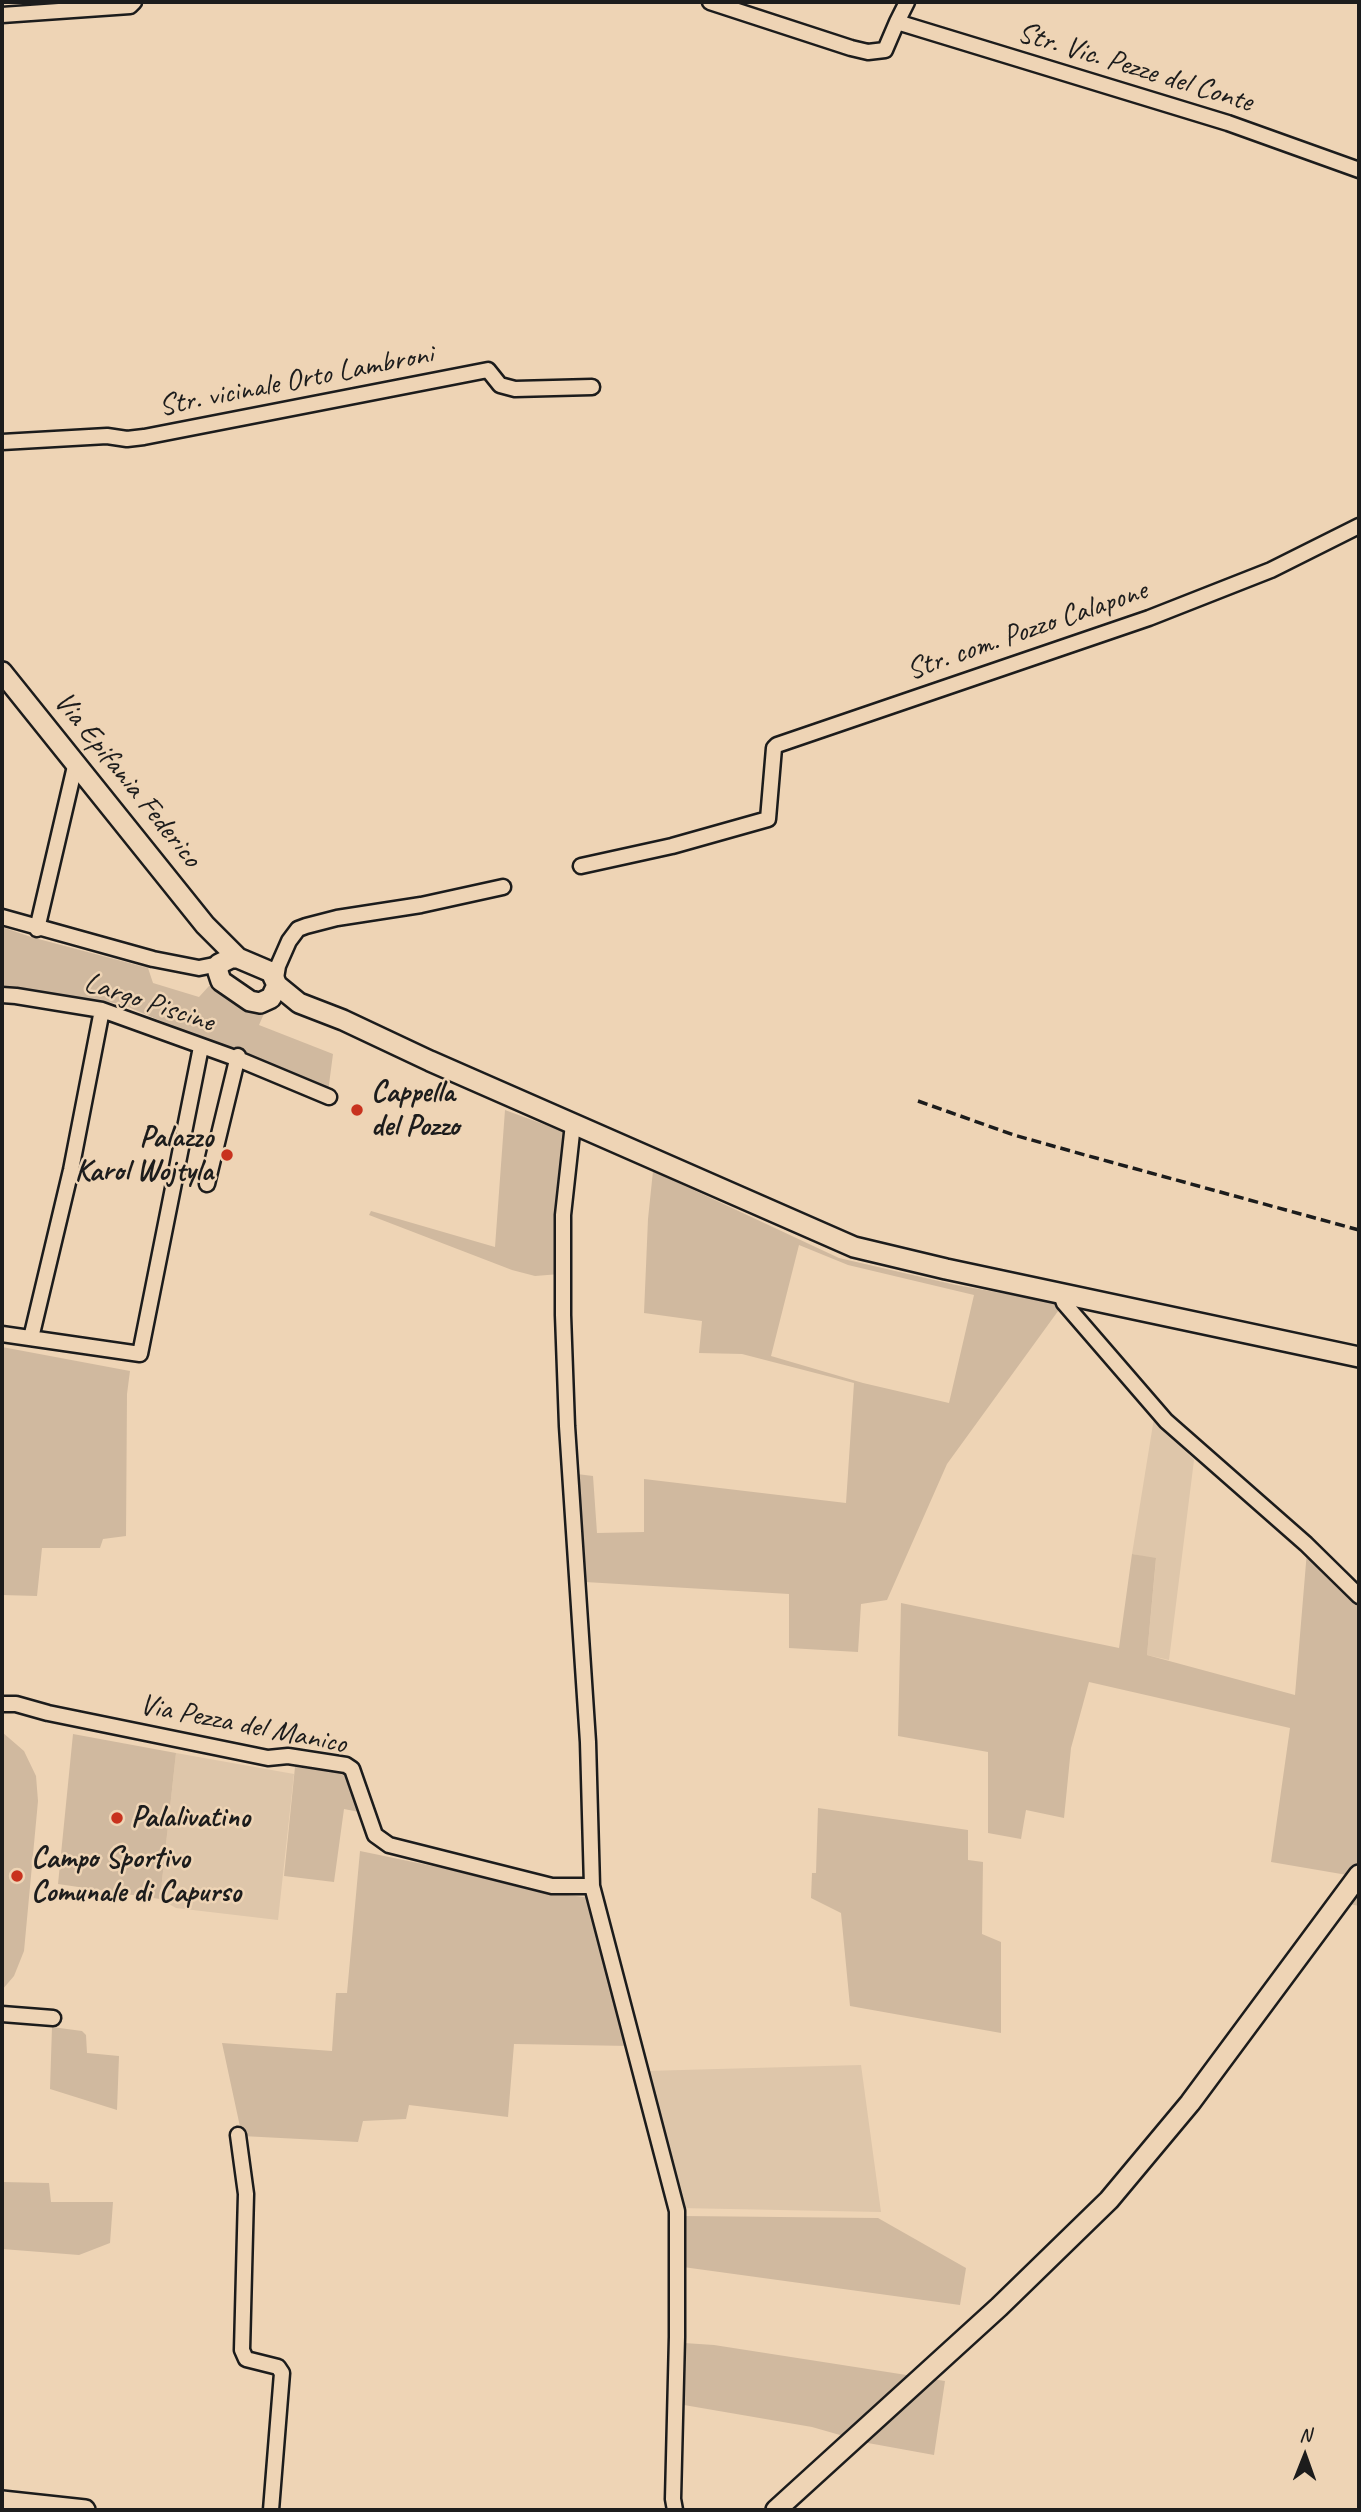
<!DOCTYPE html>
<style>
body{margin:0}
#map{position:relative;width:1361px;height:2512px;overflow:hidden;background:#eed4b5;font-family:Caveat,sans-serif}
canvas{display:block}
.frame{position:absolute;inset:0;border:4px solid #1c1c1c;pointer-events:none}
.north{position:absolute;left:1270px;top:2421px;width:70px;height:70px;-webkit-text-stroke:5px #eed4b5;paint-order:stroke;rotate:1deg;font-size:19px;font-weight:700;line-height:28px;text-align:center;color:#1c1c1c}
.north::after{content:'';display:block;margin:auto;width:24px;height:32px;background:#1c1c1c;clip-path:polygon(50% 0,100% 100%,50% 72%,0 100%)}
</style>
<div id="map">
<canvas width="1361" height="2512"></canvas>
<div class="frame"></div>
<div class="north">N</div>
</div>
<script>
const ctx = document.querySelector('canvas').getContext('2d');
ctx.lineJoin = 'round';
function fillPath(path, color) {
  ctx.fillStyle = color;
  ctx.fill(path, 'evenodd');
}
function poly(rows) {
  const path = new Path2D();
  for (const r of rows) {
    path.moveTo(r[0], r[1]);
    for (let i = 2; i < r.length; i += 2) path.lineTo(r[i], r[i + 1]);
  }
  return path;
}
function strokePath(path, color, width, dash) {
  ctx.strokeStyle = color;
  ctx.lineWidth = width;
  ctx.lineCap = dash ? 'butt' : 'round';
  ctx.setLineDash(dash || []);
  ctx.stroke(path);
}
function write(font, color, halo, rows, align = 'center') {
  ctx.font = font + ' Caveat,sans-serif';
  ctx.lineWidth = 5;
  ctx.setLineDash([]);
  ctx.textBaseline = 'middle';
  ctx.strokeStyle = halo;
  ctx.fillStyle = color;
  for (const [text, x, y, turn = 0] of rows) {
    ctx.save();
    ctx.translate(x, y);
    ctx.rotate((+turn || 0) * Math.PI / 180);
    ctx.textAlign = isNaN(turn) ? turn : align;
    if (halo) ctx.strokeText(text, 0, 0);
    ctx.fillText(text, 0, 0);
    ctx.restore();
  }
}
fillPath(poly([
 [1154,1418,1194,1460,1169,1660,1147,1655,1156,1559,1132,1554],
 [176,1753,294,1774,278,1920,176,1908,160,1899],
 [861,2065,881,2212,680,2208,646,2071]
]), '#dec6aa');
fillPath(poly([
 [2,927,31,937,148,968,153,983,199,997,209,986,212,986,247,1007,266,1009,259,1025,333,1054,328,1092,121,1004,2,987],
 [505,1110,570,1134,560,1274,535,1276,512,1270,369,1215,371,1211,495,1247],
 [653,1171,839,1258,956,1285,1051,1302,1061,1307,947,1464,887,1600,861,1604,858,1652,789,1648,789,1594,585,1582,577,1474,593,1476,597,1533,644,1532,644,1479,846,1503,854,1383,742,1354,699,1353,702,1321,644,1313,648,1219],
 [799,1245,848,1265,974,1295,949,1403,863,1383,771,1356],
 [2,1347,130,1371,127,1394,126,1536,103,1539,100,1548,42,1548,37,1596,2,1595],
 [1307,1551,1359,1603,1359,1906,1349,1904,1353,1876,1271,1862,1290,1728,1089,1682,1071,1748,1064,1818,1026,1810,1021,1839,988,1833,988,1752,898,1736,901,1603,1119,1648,1132,1554,1156,1558,1147,1655,1295,1695],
 [2,1732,24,1751,36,1776,38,1801,24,1951,14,1976,2,1990],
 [73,1734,176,1753,160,1899,58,1884],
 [295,1767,343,1773,353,1781,364,1813,344,1809,334,1882,284,1876],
 [818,1808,968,1830,968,1860,983,1862,982,1934,1001,1942,1001,2033,850,2006,841,1913,811,1898,812,1873,816,1873],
 [360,1851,447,1869,534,1891,592,1898,631,2046,514,2044,508,2117,409,2105,406,2119,363,2121,358,2142,242,2136,222,2043,332,2051,336,1993,347,1993],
 [52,2027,82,2031,86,2035,87,2053,119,2056,117,2110,50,2089],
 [2,2182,49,2183,51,2202,113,2202,110,2243,79,2255,2,2249],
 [682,2216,878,2218,966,2268,960,2305,683,2267],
 [684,2343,714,2345,945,2381,934,2455,868,2443,812,2427,684,2405]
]), '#d0b99f');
const minor = poly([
 [710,2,851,48,868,52,885,50,897,22,1228,123,1359,170],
 [2,15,130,6,134,2],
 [897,22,907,2],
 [2,442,107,436,127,439,144,437,488,370,500,385,515,389,592,387],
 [581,866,672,846,768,819,774,748,777,745,1149,618,1271,570,1359,526],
 [2,917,153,959,199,968,219,964],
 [37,929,76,762],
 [276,978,278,966,289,941,298,929,306,926,337,918,421,905,503,887],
 [2,995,16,996,102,1010,238,1059,329,1097],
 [573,1124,563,1215,563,1315,567,1426,588,1742,592,1886,677,2211,677,2337,673,2499,675,2510],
 [207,1184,238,1056],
 [1061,1294,1064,1303,1166,1421,1306,1544,1359,1596],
 [2,1334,140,1354,201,1047],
 [31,1338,71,1170,102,1010],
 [2,1704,16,1704,48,1713,268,1758,288,1756,346,1765,352,1769,375,1835,389,1845,552,1886,592,1886],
 [2,2014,53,2018],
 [238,2135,246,2194,242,2350,246,2359,278,2367,282,2373,271,2510]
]);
const secondary = poly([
 [2,672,205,925,238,958],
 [231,958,238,958,271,972,277,985,271,998,260,1003,250,1001,221,981,218,972,219,964,231,958],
 [277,985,299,1003,343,1020,430,1061,854,1247,946,1269,1359,1357],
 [2,2501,85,2510],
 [776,2510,999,2307,1109,2200,1190,2103,1359,1875]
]);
strokePath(minor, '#1c1c1c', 19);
strokePath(secondary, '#1c1c1c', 24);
strokePath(minor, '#eed4b5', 14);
strokePath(secondary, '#eed4b5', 19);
strokePath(poly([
 [918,1101,1014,1135,1085,1155,1359,1230]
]), '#1c1c1c', 3.5, [10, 5]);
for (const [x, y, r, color] of [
 [357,1110,7,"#c8321e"],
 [227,1155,7,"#c8321e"],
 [117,1818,7,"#c8321e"],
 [17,1876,7,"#c8321e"]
]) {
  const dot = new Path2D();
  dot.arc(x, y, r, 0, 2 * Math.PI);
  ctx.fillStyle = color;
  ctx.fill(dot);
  strokePath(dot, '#eed4b5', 2.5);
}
write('30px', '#1c1c1c', '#eed4b5', [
 ["Str. Vic. Pezze del Conte",1135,68,17],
 ["Str. vicinale Orto Lambroni",296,381,-11],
 ["Str. com. Pozzo Calapone",1027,631,-19],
 ["Via Epifania Federico",127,780,51],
 ["Largo Piscine",149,1003,18],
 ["Via Pezza del Manico",243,1725,11]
]);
write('bold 30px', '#1c1c1c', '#eed4b5', [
 ["Cappella",371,1093],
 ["del Pozzo",371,1127],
 ["Palazzo",213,1138,"right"],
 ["Karol Wojtyla",213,1172,"right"],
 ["Palalivatino",131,1818],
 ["Campo Sportivo",31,1859],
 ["Comunale di Capurso",31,1893]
], 'left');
</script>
